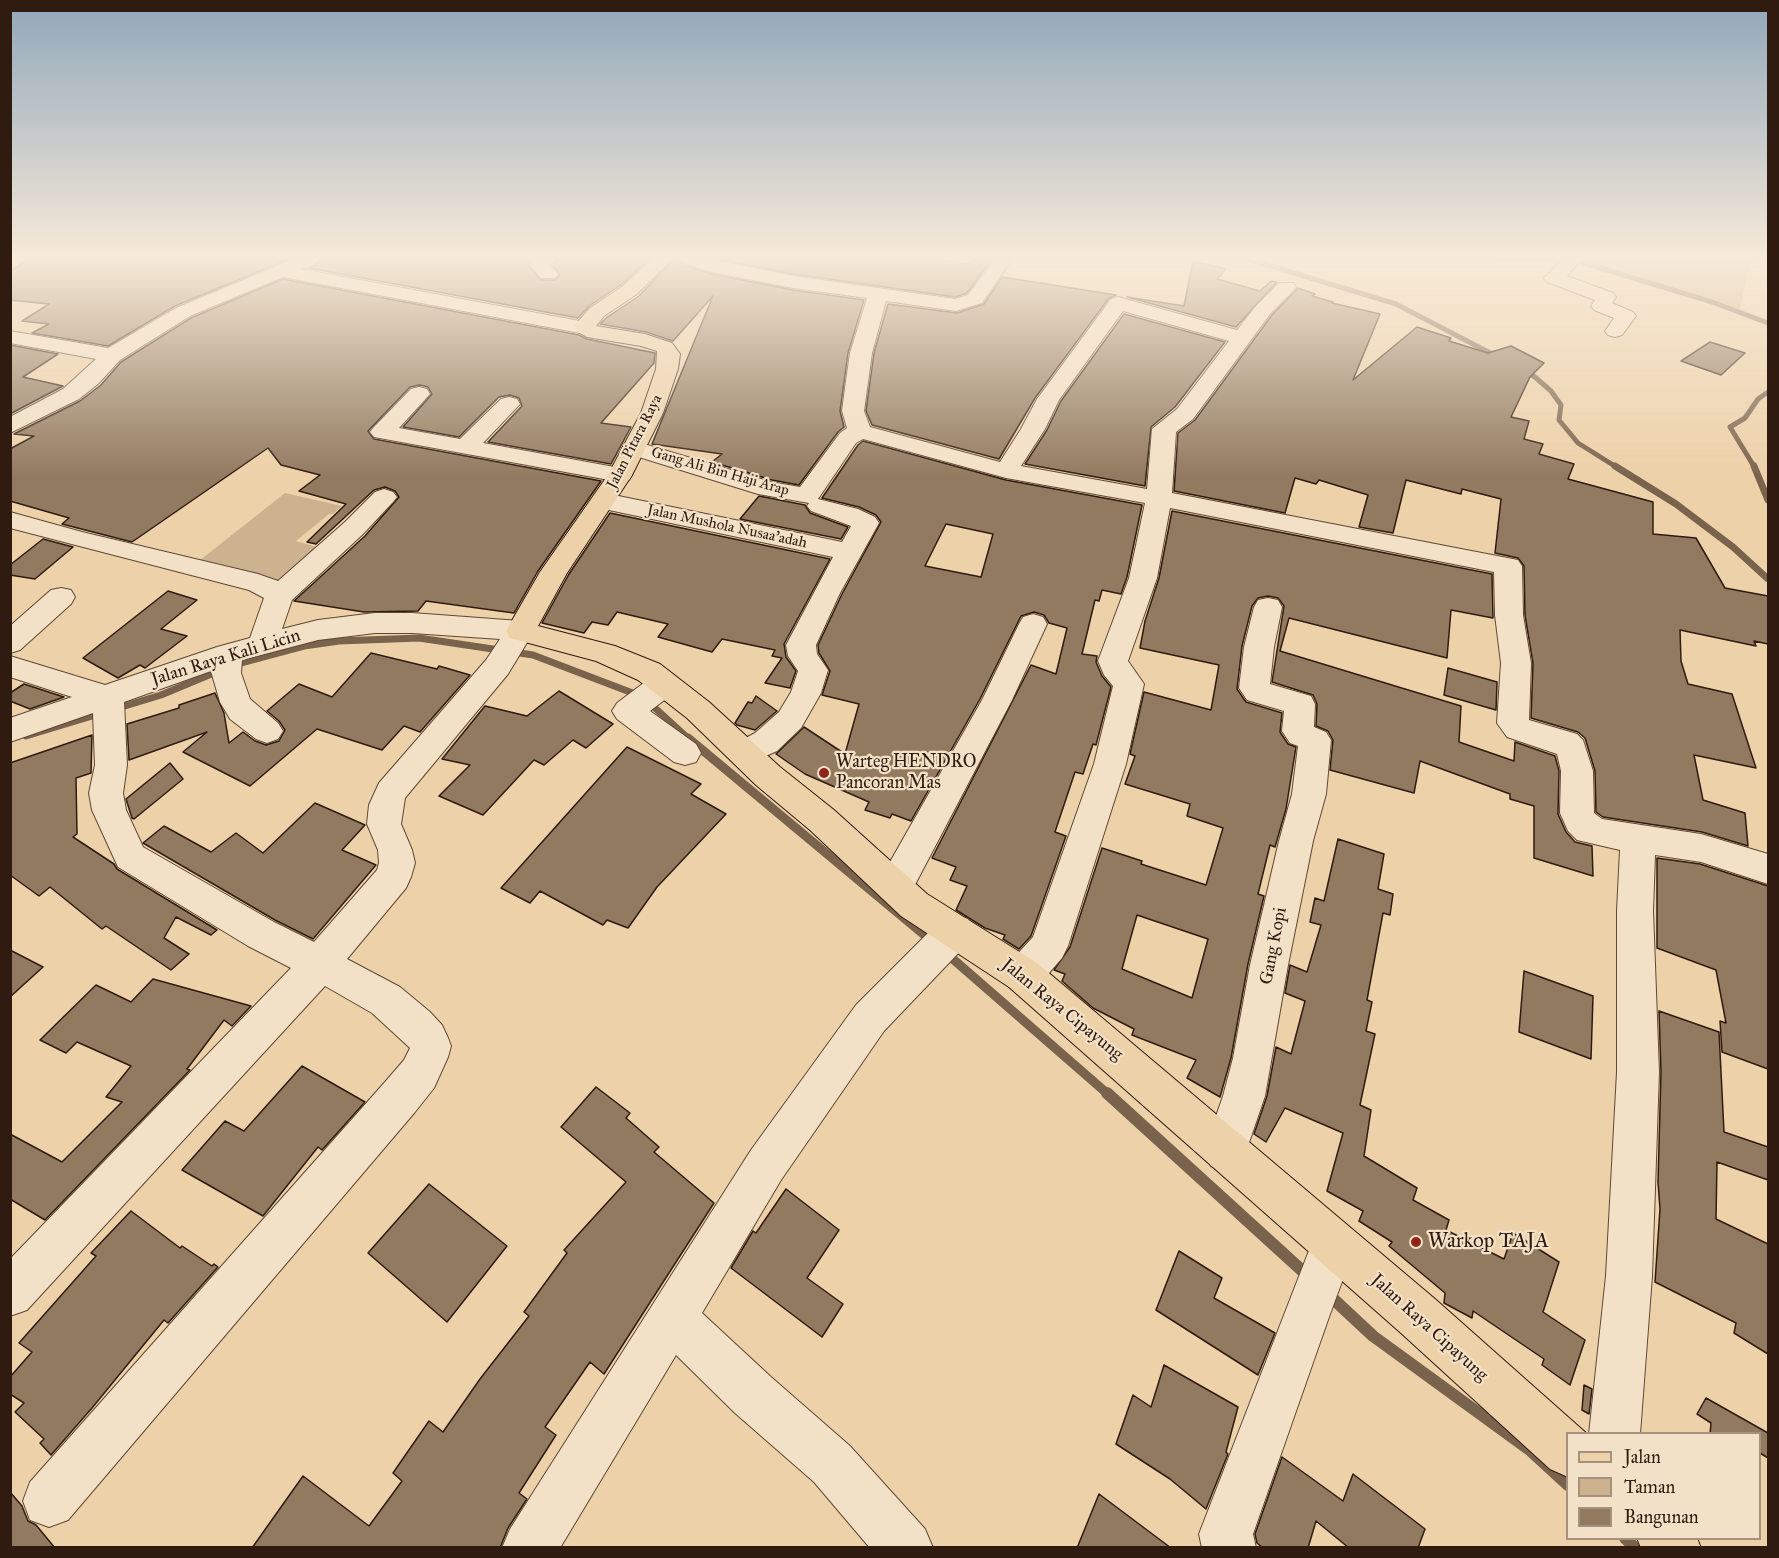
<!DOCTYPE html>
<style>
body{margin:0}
#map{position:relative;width:1779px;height:1558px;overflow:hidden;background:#edd1a9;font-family:"IM FELL Great Primer",serif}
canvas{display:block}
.frame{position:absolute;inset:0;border:12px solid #2f1b10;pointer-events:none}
.legend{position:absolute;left:1566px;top:1432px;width:195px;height:108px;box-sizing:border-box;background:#f3e1c7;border:2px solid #a5927e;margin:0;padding:8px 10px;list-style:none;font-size:18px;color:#2f1b10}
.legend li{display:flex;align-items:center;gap:12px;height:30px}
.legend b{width:30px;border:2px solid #a5927e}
</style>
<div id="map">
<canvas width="1779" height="1558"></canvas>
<div class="frame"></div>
<ul class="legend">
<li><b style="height:8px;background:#edd1a9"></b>Jalan</li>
<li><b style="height:16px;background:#cdb28f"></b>Taman</li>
<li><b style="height:16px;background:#927a60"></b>Bangunan</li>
</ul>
</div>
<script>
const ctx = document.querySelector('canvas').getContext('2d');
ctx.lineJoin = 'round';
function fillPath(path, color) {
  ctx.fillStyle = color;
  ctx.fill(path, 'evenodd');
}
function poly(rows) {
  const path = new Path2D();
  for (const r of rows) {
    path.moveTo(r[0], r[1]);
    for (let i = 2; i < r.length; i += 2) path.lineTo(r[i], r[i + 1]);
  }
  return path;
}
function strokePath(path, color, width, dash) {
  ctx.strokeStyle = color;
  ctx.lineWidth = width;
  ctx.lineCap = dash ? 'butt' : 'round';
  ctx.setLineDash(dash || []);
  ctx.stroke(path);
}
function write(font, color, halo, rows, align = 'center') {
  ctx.font = font + ' "IM FELL Great Primer",serif';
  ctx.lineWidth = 4.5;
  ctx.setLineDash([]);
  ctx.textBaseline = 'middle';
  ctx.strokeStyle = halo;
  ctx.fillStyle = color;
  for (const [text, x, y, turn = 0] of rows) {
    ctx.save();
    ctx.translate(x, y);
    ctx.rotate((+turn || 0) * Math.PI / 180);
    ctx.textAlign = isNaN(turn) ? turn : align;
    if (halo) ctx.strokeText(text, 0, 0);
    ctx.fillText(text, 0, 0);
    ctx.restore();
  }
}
fillPath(poly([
 [1570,259,1751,259,1739,313,1689,294],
 [285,493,342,506,333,514,329,514,296,541,320,548,280,583,199,561]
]), '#cdb28f');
strokePath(poly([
 [1248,259,1396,304,1498,357],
 [1498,259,1550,259],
 [1571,259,1712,302,1768,323],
 [1522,370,1535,377,1551,391,1561,405,1559,420,1578,443,1618,468],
 [1755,468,1730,427,1745,418,1758,399,1768,392]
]), '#7a634d', 5);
strokePath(poly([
 [1615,466,1676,504,1733,547,1768,579],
 [1754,466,1768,500],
 [233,665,304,646,339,641,419,638,533,655,643,697,690,740],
 [115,709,161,695,221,670],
 [26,736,102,713]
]), '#7a634d', 7);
strokePath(poly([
 [688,738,934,943],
 [946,953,1109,1095]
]), '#7a634d', 9);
strokePath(poly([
 [1107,1093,1308,1276],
 [1329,1295,1373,1336,1531,1451,1568,1485],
 [1625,1538,1635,1548]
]), '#7a634d', 12);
const building = poly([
 [30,259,289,259,175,306,108,346,32,333,49,324,22,321,49,304,10,300,10,271,30,259],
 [320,259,532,259,528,266,541,280,555,280,560,275,553,265,557,259,649,259,622,284,589,306,578,318,309,268,317,265,320,259],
 [674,259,680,259,683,265,712,274,793,290,864,300,848,353,840,411,844,427,838,432,799,485,772,480,712,462,722,454,652,444,713,296,673,341,646,332,600,324,606,318,639,296,674,259],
 [718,259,937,259,967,264,973,259,992,259,967,293,955,297,793,274,718,259],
 [1193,261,1226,269,1217,279,1260,291,1271,281,1277,282,1236,327,1127,297,1184,306,1193,261],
 [1002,277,1116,295,1109,298,1035,398,999,459,872,425,866,411,874,353,888,304,957,313,984,304,1002,277],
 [283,279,579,335,587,339,655,353,654,363,601,423,631,427,611,464,488,442,522,406,519,398,510,395,499,397,459,437,403,427,432,394,428,387,420,385,410,387,368,431,374,439,601,481,538,571,514,613,426,601,418,611,364,612,294,601,365,536,399,497,395,491,385,487,374,490,316,544,307,542,346,504,299,491,320,475,281,465,268,448,132,542,62,524,69,518,10,501,10,449,34,436,14,434,80,401,101,385,121,362,191,318,283,279],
 [1298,288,1315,294,1312,296,1333,302,1332,303,1380,314,1353,380,1417,327,1451,338,1449,341,1488,353,1511,346,1544,363,1530,377,1511,417,1529,421,1524,439,1543,444,1539,454,1574,464,1568,479,1653,502,1653,534,1696,538,1725,588,1768,596,1768,644,1754,641,1756,646,1680,630,1681,661,1688,684,1732,694,1756,768,1694,755,1703,800,1745,813,1748,846,1702,832,1603,817,1596,812,1595,771,1585,738,1578,732,1531,718,1533,663,1525,615,1524,566,1518,558,1495,553,1501,499,1462,489,1461,494,1406,480,1393,533,1359,527,1368,495,1319,480,1316,484,1295,478,1285,513,1174,491,1178,433,1195,420,1272,315,1298,288],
 [1124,314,1225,342,1175,407,1151,427,1145,486,1025,464,1047,430,1061,401,1124,314],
 [1710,342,1745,353,1721,375,1681,361,1710,342],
 [10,345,58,354,23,377,63,386,10,414,10,345],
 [863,441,1006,480,1142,505,1127,577,1121,594,1102,590,1099,601,1095,600,1082,654,1097,656,1096,662,1102,676,1111,687,1096,745,1093,744,1083,774,1075,772,1055,832,1066,836,1031,936,1019,949,1003,939,1005,935,985,928,956,910,967,886,950,880,956,867,932,858,1031,665,1056,674,1067,628,1049,623,1044,615,1034,612,1021,616,980,699,911,821,892,814,890,818,865,810,869,802,805,774,776,754,804,727,845,754,859,704,822,695,830,671,819,653,818,645,842,594,881,522,876,515,859,507,822,498,858,445,863,441],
 [946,524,993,534,981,577,925,566,946,524],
 [759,496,805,505,810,513,848,527,841,539,740,519,759,496],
 [1172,511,1492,574,1493,618,1451,610,1447,658,1289,618,1280,651,1461,706,1459,742,1514,761,1515,742,1555,756,1559,771,1558,814,1566,832,1575,842,1592,846,1593,876,1534,858,1534,806,1510,799,1510,794,1420,761,1414,793,1330,770,1333,740,1328,731,1316,726,1317,704,1313,695,1272,682,1284,606,1278,598,1268,596,1258,598,1252,606,1242,646,1237,689,1246,702,1282,713,1280,732,1288,744,1296,747,1286,809,1275,847,1270,845,1258,894,1264,896,1248,964,1231,1058,1220,1097,1187,1078,1196,1060,1132,1035,1134,1029,1093,1008,1062,981,1065,974,1054,970,1070,947,1102,848,1142,861,1141,864,1206,885,1223,828,1187,816,1190,804,1125,784,1135,756,1130,754,1144,692,1211,710,1219,665,1140,648,1145,621,1159,578,1172,511],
 [1137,915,1208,939,1192,998,1122,969,1137,915],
 [610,513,830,559,784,644,786,657,796,671,790,688,765,683,782,658,772,656,775,650,722,639,712,652,658,637,668,624,617,612,608,625,592,622,584,633,542,623,569,574,610,513],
 [43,539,73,547,35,579,10,575,10,565,43,539],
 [168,591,197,600,161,629,187,636,145,668,140,665,118,678,83,658,168,591],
 [371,653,437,669,439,666,470,675,420,732,404,726,382,750,317,729,250,786,183,752,207,732,129,760,127,724,179,708,179,705,215,693,224,713,229,743,243,732,255,741,266,745,279,741,285,730,279,721,267,711,299,684,332,697,371,653],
 [1448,668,1497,682,1496,710,1444,695,1448,668],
 [24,684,64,697,30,709,10,701,10,693,24,684],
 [559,691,613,724,586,748,573,740,544,765,534,760,483,815,439,796,470,765,442,759,485,706,527,716,559,691],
 [756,696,777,711,755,730,737,725,735,723,748,702,752,703,756,696],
 [92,735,91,773,76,778,77,834,73,837,114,864,117,869,217,930,211,935,176,917,164,938,189,954,171,970,106,926,102,929,50,887,39,896,10,875,10,763,92,735],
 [627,747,701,784,691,794,726,814,657,887,628,928,607,920,603,925,540,891,530,903,501,888,627,747],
 [170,763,183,779,134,819,132,818,126,799,170,763],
 [315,803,365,825,342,850,376,865,313,939,275,920,143,843,164,826,211,852,236,833,263,853,315,803],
 [1338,839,1384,854,1378,889,1393,894,1390,915,1383,913,1367,1000,1372,1002,1366,1031,1375,1034,1360,1105,1371,1110,1364,1156,1417,1188,1413,1200,1449,1220,1446,1230,1504,1259,1513,1233,1559,1262,1543,1312,1585,1340,1570,1385,1542,1365,1544,1359,1473,1311,1472,1318,1444,1303,1445,1293,1389,1246,1392,1242,1359,1221,1363,1211,1327,1191,1343,1133,1285,1108,1266,1142,1254,1134,1267,1096,1276,1047,1291,1054,1305,1001,1285,993,1290,965,1307,972,1321,925,1310,922,1315,898,1324,901,1338,839],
 [1657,858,1700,864,1768,886,1768,1069,1722,1052,1720,1021,1726,1023,1716,970,1657,948,1657,858],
 [10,950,43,967,10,997,10,950],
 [1524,971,1593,996,1591,1059,1519,1032,1524,971],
 [153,979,251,1006,232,1026,224,1020,187,1069,190,1070,45,1220,10,1199,10,1134,62,1162,122,1102,106,1097,131,1066,77,1042,66,1053,40,1040,96,985,131,1002,153,979],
 [1659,1011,1719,1032,1724,1132,1768,1147,1768,1180,1717,1162,1716,1219,1768,1244,1768,1354,1734,1333,1736,1323,1655,1282,1660,1209,1658,1182,1661,1072,1659,1011],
 [302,1066,365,1102,322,1150,318,1147,263,1216,182,1170,225,1121,244,1131,302,1066],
 [596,1087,630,1113,626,1118,659,1147,654,1152,714,1203,604,1374,590,1362,545,1427,556,1435,519,1493,527,1499,508,1528,500,1548,252,1548,303,1476,369,1526,402,1481,393,1473,429,1421,443,1432,480,1379,529,1316,524,1312,567,1253,564,1250,626,1182,561,1127,596,1087],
 [429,1184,507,1246,447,1322,368,1253,429,1184],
 [786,1189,839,1230,807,1278,843,1304,822,1337,731,1268,753,1231,756,1233,786,1189],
 [131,1211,180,1248,182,1246,212,1266,214,1264,218,1267,168,1323,164,1320,92,1408,51,1455,40,1443,44,1439,15,1412,24,1403,10,1394,10,1377,32,1352,19,1343,96,1256,91,1253,131,1211],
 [1179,1251,1222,1278,1214,1298,1275,1333,1258,1375,1156,1310,1179,1251],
 [1164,1365,1238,1407,1226,1452,1228,1454,1206,1509,1170,1479,1116,1444,1133,1395,1151,1407,1164,1365],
 [1584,1385,1592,1389,1589,1414,1582,1410,1584,1385],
 [1706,1398,1768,1433,1768,1458,1760,1453,1760,1434,1710,1434,1711,1423,1697,1414,1706,1398],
 [1282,1457,1343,1501,1353,1474,1425,1529,1418,1548,1349,1548,1316,1521,1308,1548,1263,1548,1257,1543,1255,1534,1282,1457],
 [10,1492,22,1506,28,1521,36,1525,55,1548,10,1548,10,1492],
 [1099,1494,1171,1548,1077,1548,1099,1494]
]);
fillPath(building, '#927a60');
strokePath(building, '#2f1b10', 1.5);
const minor = poly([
 [294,259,318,259,316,263,301,269,585,322,592,324,595,328,592,332,585,334,283,277,190,316,120,360,99,383,79,399,10,433,10,417,63,389,96,359,10,343,10,331,108,348,176,308,294,259],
 [535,259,555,259,550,265,558,274,555,278,541,278,530,265,535,259],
 [682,259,709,259,793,276,955,299,968,295,995,259,1012,259,982,303,956,311,886,301,872,353,864,411,870,427,1000,462,1021,429,1037,399,1111,299,1118,297,1237,330,1256,306,1279,283,1293,283,1296,287,1293,291,1270,314,1193,419,1176,432,1172,493,1518,560,1522,566,1523,615,1531,663,1529,720,1577,734,1583,740,1593,771,1594,813,1602,819,1701,834,1768,854,1768,884,1701,862,1655,855,1653,911,1659,1072,1652,1276,1640,1434,1589,1434,1606,1276,1617,1072,1617,911,1620,850,1577,840,1568,831,1560,813,1561,771,1557,754,1507,737,1497,723,1501,663,1495,615,1494,572,1170,508,1157,578,1128,661,1144,684,1126,764,1068,946,1062,958,1037,987,1023,992,1009,987,1004,975,1009,963,1033,937,1094,764,1113,686,1104,675,1098,661,1129,578,1145,503,1006,478,863,439,856,443,818,499,858,509,875,517,879,523,840,593,816,645,817,654,828,670,821,693,801,728,777,751,746,765,735,762,730,753,735,744,755,733,779,712,791,692,798,671,788,656,786,645,833,557,604,509,595,506,591,501,595,496,604,493,842,542,851,526,811,511,807,506,809,503,758,494,626,453,622,448,626,443,634,441,771,482,800,487,840,433,847,428,842,411,846,381,850,353,867,298,793,288,712,272,684,263,682,259],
 [1123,311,1229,341,1177,409,1152,429,1147,489,1021,466,1045,429,1059,400,1123,311],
 [1563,259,1582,259,1567,276,1613,293,1616,297,1612,303,1633,312,1636,316,1622,335,1615,337,1608,335,1605,331,1614,318,1594,310,1591,306,1595,300,1547,282,1544,278,1563,259],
 [419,387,427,389,430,394,399,428,460,439,501,399,509,397,517,399,520,404,483,443,620,468,629,470,632,475,629,480,620,482,374,437,370,432,374,427,411,389,419,387],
 [384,489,393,492,397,497,393,502,363,534,292,600,282,629,318,620,375,613,412,613,520,621,530,624,534,631,508,674,405,798,401,824,412,850,415,863,411,877,406,888,347,959,400,987,430,1012,442,1025,448,1038,451,1046,448,1057,434,1088,415,1112,68,1520,49,1527,30,1520,23,1501,30,1482,385,1082,404,1060,410,1048,372,1013,325,986,27,1310,10,1316,10,1259,291,968,248,946,118,867,92,810,89,793,95,765,93,713,10,742,10,718,72,697,10,677,10,656,105,685,217,647,250,638,264,598,249,590,10,528,10,512,82,532,258,574,278,581,345,522,375,492,384,489],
 [375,633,412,633,500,639,486,660,379,783,369,805,367,824,378,850,379,863,377,870,314,942,274,922,143,847,126,810,123,793,127,765,124,702,211,671,220,702,230,719,256,739,267,743,278,739,283,731,278,723,250,699,241,673,242,660,318,640,375,633],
 [61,588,71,590,75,597,71,604,20,650,10,653,10,626,51,590,61,588],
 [1268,598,1278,600,1282,607,1274,647,1270,684,1311,696,1315,704,1314,727,1326,732,1331,740,1326,794,1313,841,1288,965,1265,1096,1241,1166,1226,1173,1211,1166,1204,1151,1223,1096,1233,1058,1250,965,1279,841,1292,794,1298,746,1290,743,1282,731,1284,711,1247,700,1239,688,1244,647,1254,607,1258,600,1268,598],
 [1033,614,1043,617,1047,624,1012,700,908,898,895,902,882,898,877,887,882,876,982,700,1019,624,1023,617,1033,614],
 [664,673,675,676,679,684,675,692,650,711,696,744,701,753,696,762,685,765,674,762,617,719,612,711,617,703,653,676,664,673],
 [955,915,968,919,974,931,968,943,884,1031,781,1180,702,1313,771,1377,850,1446,925,1529,933,1548,870,1548,814,1482,735,1413,676,1355,560,1548,502,1548,510,1529,751,1150,856,1005,942,919,955,915],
 [1338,1225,1354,1232,1361,1248,1354,1264,1343,1279,1329,1317,1253,1534,1256,1548,1202,1548,1199,1534,1310,1248,1322,1232,1338,1225]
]);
const major = poly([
 [652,259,672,259,637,294,604,316,596,326,645,334,672,343,680,354,678,369,663,413,632,475,567,573,538,626,615,646,660,664,709,702,780,767,834,810,927,894,1037,963,1435,1299,1586,1433,1568,1434,1568,1477,1550,1469,1401,1333,1009,987,901,916,810,830,756,785,687,718,638,680,596,661,510,638,506,631,540,572,608,475,641,413,656,369,657,351,641,346,587,337,578,332,575,325,590,308,623,286,652,259],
 [1637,1538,1697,1538,1701,1548,1641,1548,1637,1538]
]);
strokePath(minor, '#5e4836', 2);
strokePath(major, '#2f1b10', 2);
fillPath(minor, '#f3e1c7');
fillPath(major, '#edd1a9');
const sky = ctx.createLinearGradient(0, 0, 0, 477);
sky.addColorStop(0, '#90a7ba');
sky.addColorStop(0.54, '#f7ead8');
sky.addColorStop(1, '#f7ead800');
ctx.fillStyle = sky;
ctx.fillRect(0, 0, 1779, 477);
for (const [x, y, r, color] of [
 [824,773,6,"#8f2418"],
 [1416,1242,6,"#8f2418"]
]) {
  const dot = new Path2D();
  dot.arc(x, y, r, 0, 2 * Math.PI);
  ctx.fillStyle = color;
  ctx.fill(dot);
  strokePath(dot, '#f3e1c7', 2);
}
write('15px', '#2f1b10', '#f3e1c7', [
 ["Jalan Pitara Raya",635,442,-63],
 ["Gang Ali Bin Haji Arap",720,472,16],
 ["Jalan Mushola Nusaa'adah",727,527,12]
]);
write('18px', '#2f1b10', '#f3e1c7', [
 ["Jalan Raya Kali Licin",226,658,-17],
 ["Gang Kopi",1274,946,-79],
 ["Jalan Raya Cipayung",1062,1010,39],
 ["Jalan Raya Cipayung",1429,1328,42]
]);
write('18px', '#2f1b10', '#f3e1c7', [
 ["Warteg HENDRO",836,763],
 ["Pancoran Mas",836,784]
], 'left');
write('21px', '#2f1b10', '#f3e1c7', [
 ["Warkop TAJA",1428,1242]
], 'left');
</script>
